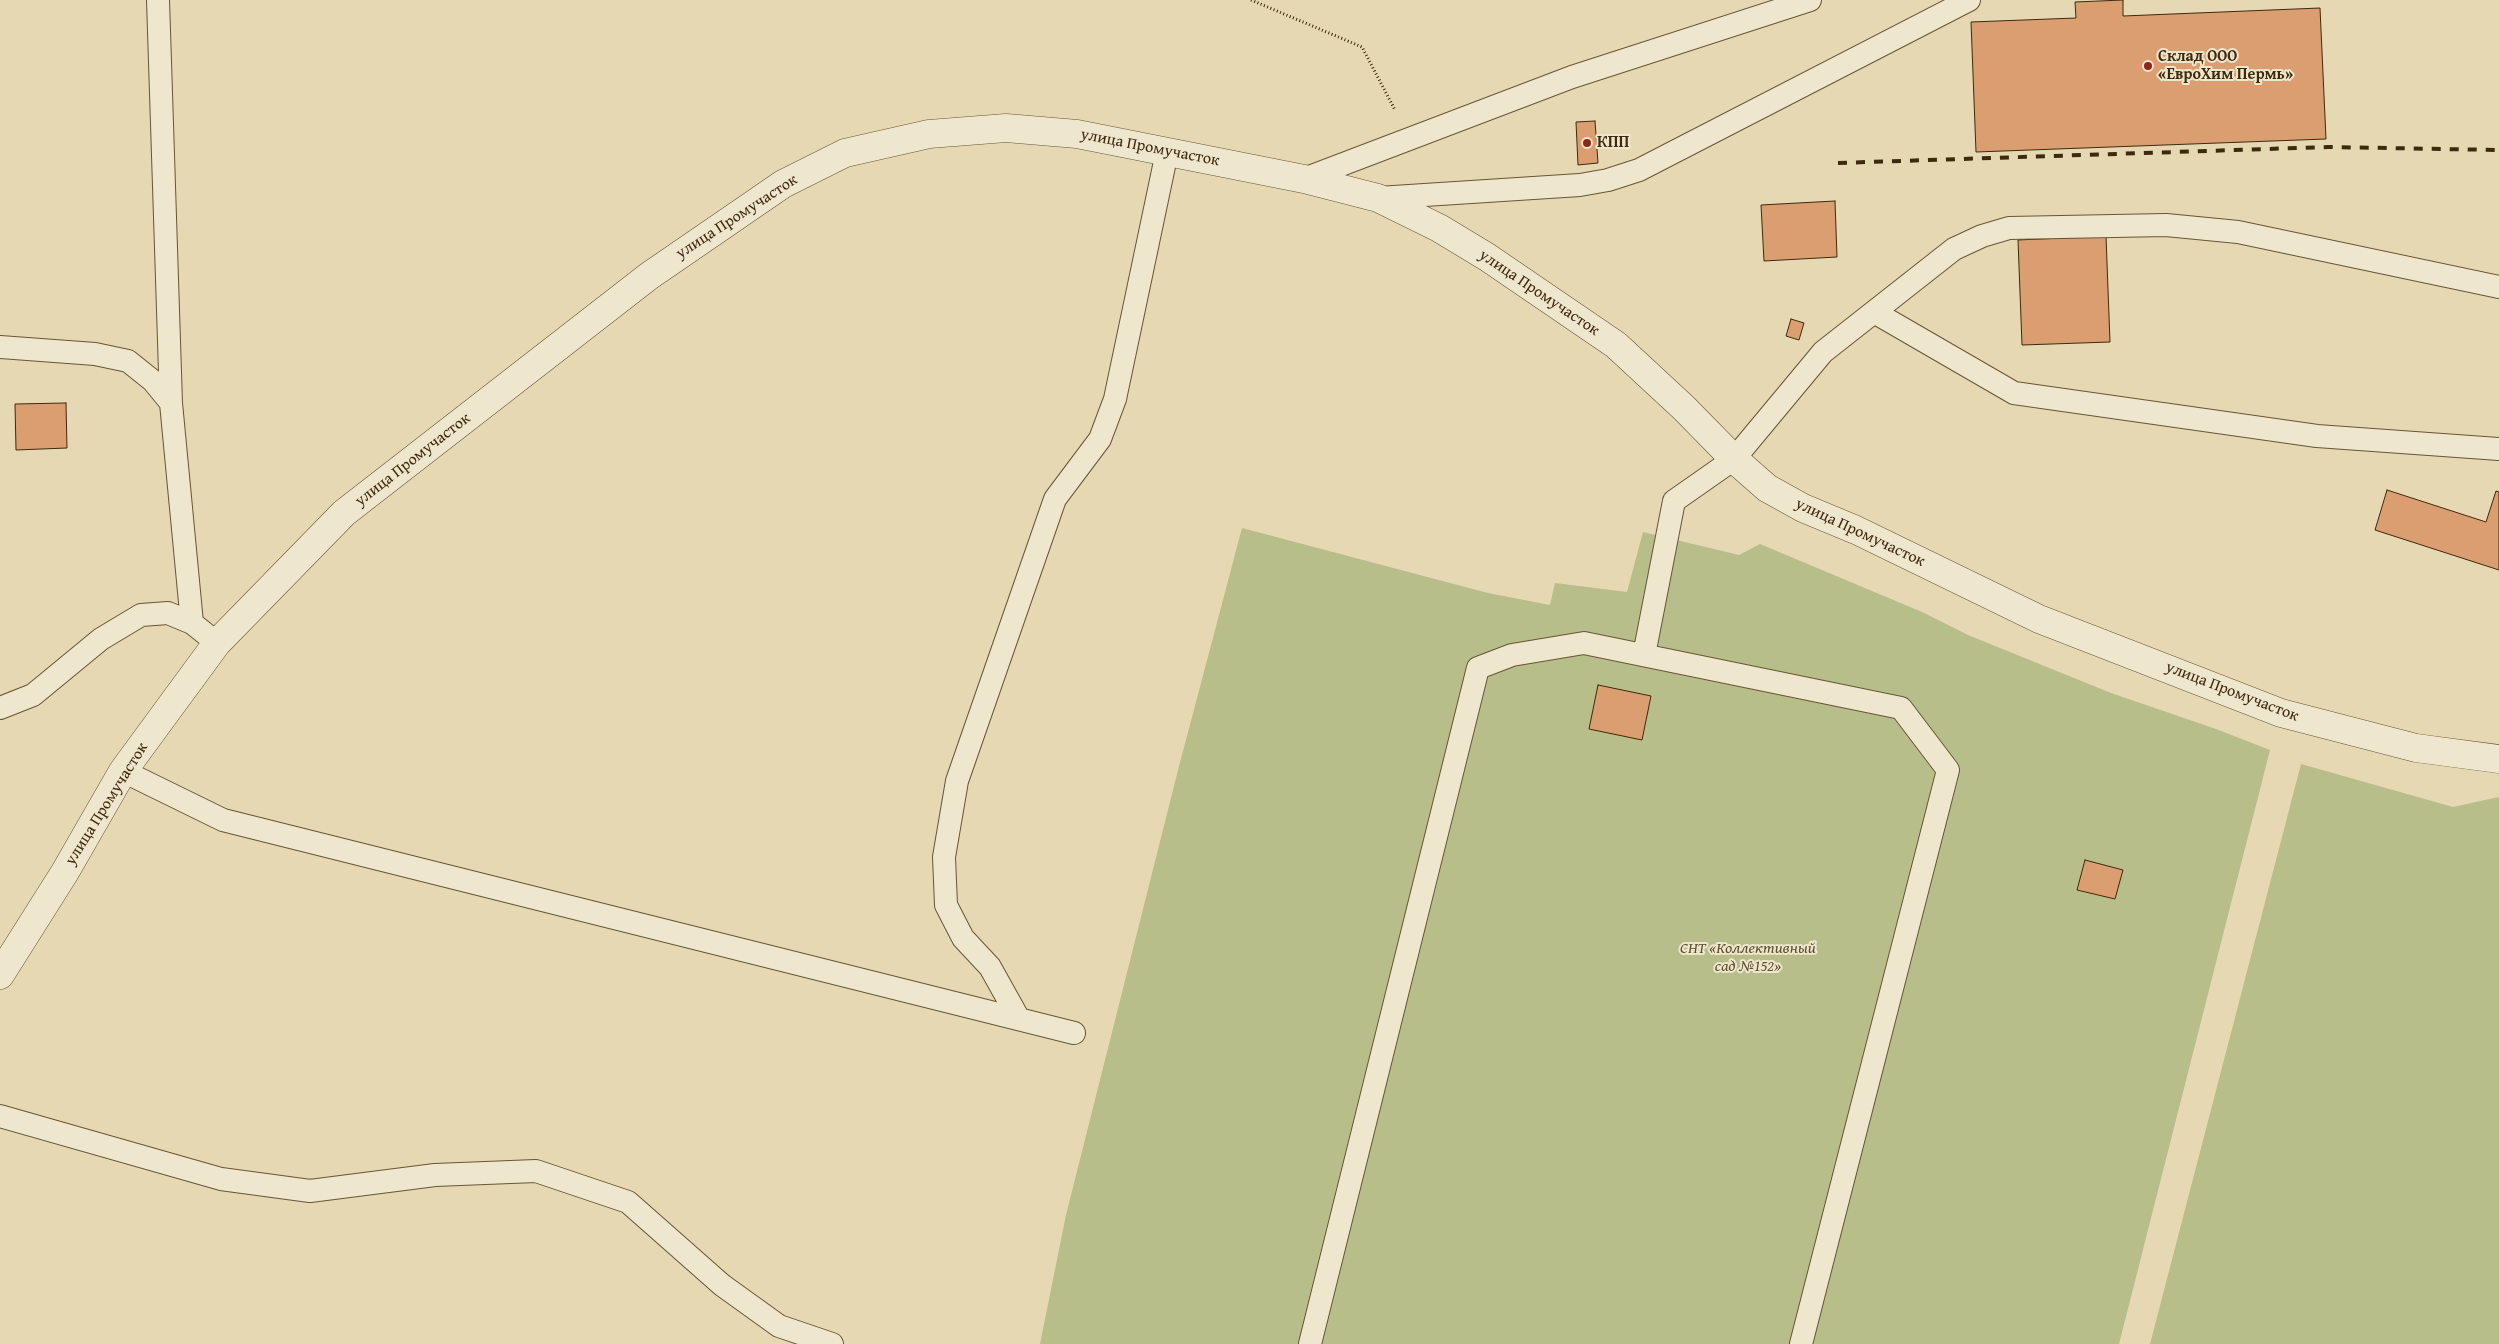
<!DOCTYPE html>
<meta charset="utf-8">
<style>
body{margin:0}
canvas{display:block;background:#e5d8b2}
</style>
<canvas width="2499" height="1344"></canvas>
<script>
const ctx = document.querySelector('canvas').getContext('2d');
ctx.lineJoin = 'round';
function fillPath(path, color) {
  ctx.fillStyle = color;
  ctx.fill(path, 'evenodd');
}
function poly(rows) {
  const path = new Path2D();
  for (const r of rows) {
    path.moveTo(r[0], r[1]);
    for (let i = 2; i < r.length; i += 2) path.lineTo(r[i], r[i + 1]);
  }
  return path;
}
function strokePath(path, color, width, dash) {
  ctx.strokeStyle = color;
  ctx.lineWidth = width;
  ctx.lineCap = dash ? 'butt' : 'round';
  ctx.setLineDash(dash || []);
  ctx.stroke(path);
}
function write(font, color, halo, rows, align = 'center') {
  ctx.font = font + ' "Gentium Book Plus",serif';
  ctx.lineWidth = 4;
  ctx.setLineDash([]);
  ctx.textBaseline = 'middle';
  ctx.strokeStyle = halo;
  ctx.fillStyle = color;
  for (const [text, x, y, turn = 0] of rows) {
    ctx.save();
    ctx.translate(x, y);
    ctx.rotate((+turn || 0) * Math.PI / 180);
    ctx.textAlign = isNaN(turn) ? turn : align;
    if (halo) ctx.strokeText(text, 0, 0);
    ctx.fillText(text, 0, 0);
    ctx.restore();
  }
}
fillPath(poly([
 [1242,528,1488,593,1550,605,1555,583,1627,592,1643,532,1739,555,1760,544,1922,612,1968,635,2111,693,2216,729,2270,750,2119,1344,1040,1344,1066,1215,1178,770],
 [2301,764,2453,807,2499,797,2499,1344,2150,1344]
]), '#b7be8a');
const building = poly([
 [2123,0,2123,16,2320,8,2326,139,1976,152,1971,22,2076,18,2075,2,2123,0],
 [1595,121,1598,163,1578,165,1576,122,1595,121],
 [1835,201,1837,257,1764,261,1761,205,1835,201],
 [2106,236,2110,342,2022,345,2018,240,2106,236],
 [1791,319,1804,323,1799,340,1786,336,1791,319],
 [66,403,67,448,16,450,15,404,66,403],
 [2387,490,2486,522,2496,491,2499,492,2499,570,2375,530,2387,490],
 [1598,685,1651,696,1642,740,1589,729,1598,685],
 [2085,860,2123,870,2115,899,2077,890,2085,860]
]);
fillPath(building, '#da9e71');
strokePath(building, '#3e290d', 1);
const service = poly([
 [158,0,171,403,192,623],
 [1304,179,1572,77,1810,0],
 [1378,198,1580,185,1608,180,1639,170,1969,0],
 [1874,312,2014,393,2317,436,2499,449],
 [0,347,95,354,128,361,153,381,171,403],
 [1644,655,1674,501,1734,459,1823,352,1954,249,1982,236,2009,228,2166,225,2238,232,2499,287],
 [0,708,33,695,101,639,141,615,168,613,192,623,217,643],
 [123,771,223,820,1074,1033],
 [1019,1019,990,967,963,938,946,905,944,857,957,781,1055,499,1100,439,1115,399,1167,152],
 [0,1116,221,1179,310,1191,435,1175,536,1171,628,1202,722,1285,779,1326,832,1344],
 [1310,1344,1478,668,1512,655,1584,643,1901,708,1948,770,1801,1344]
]);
const minor = poly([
 [0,975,65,872,123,771,217,643,344,513,649,276,783,184,845,153,929,134,1006,128,1077,134,1304,179,1378,198,1439,228,1487,257,1616,345,1684,408,1734,459,1767,488,1803,508,1856,530,2039,619,2281,713,2416,748,2499,759]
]);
strokePath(service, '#685536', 24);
strokePath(minor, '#685536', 29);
strokePath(poly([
 [1251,0,1362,47,1395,110]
]), '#3e290d', 3, [1, 2.5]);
strokePath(service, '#eee6cd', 22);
strokePath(minor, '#eee6cd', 28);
strokePath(poly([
 [1838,163,2328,147,2499,150]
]), '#3e290d', 4, [9, 9]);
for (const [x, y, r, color] of [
 [2148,66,5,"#8f2418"],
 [1587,143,5,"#8f2418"]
]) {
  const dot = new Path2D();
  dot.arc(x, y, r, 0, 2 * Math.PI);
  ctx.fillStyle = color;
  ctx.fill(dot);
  strokePath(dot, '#eee6cd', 2);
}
write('bold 16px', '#3e290d', '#eee6cd', [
 ["Склад ООО",2158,57],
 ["«ЕвроХим Пермь»",2158,75],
 ["КПП",1597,143]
], 'left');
write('16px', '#3e290d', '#eee6cd', [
 ["улица Промучасток",1150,148,11],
 ["улица Промучасток",737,217,-33],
 ["улица Промучасток",1539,293,34],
 ["улица Промучасток",413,460,-38],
 ["улица Промучасток",1860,533,25],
 ["улица Промучасток",2232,692,21],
 ["улица Промучасток",107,804,-58]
]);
write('italic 16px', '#5c4e2c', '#eee6cd', [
 ["СНТ «Коллективный",1748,949],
 ["сад №152»",1748,967]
]);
</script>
